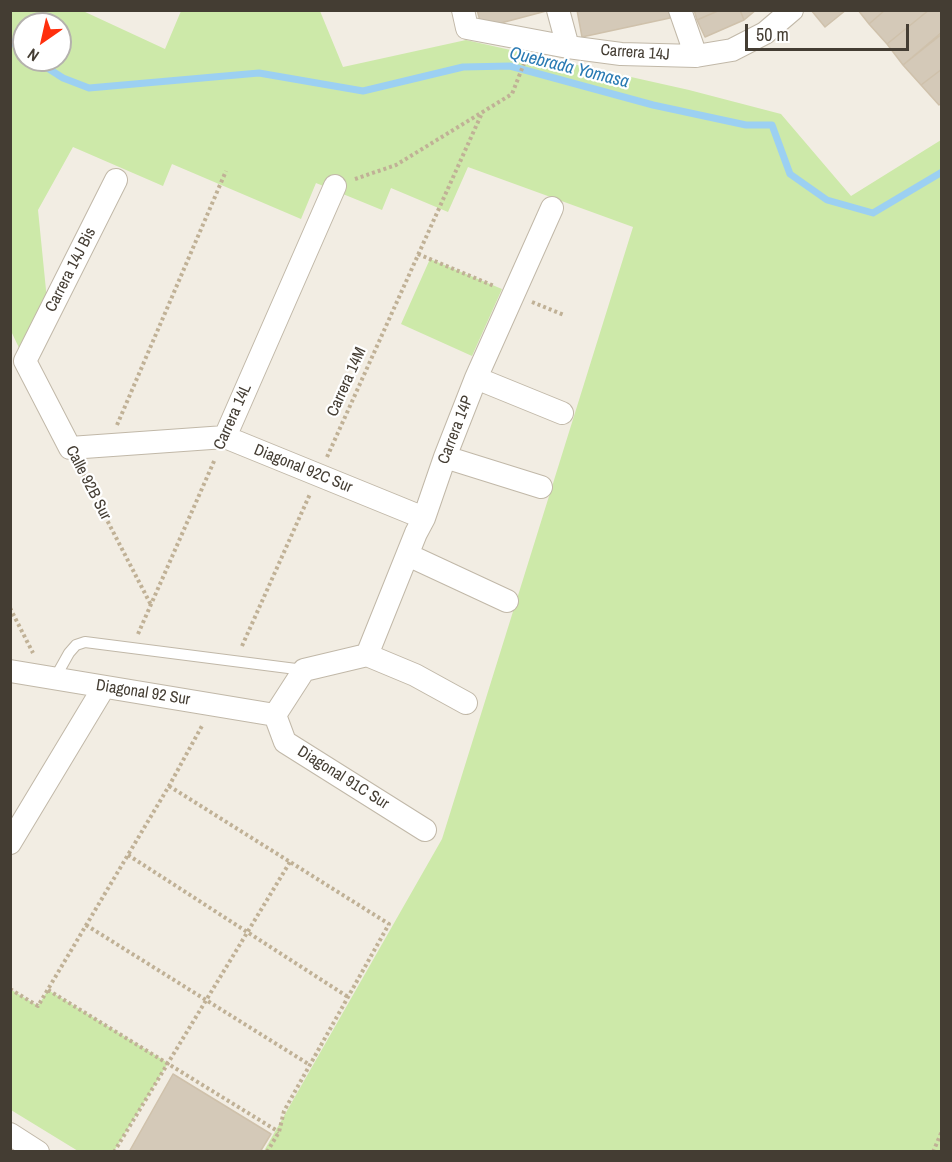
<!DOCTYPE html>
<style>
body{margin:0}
#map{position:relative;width:952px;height:1162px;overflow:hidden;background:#f2ede3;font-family:"Archivo Narrow",sans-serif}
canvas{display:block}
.frame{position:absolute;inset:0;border:12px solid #443d33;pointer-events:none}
.north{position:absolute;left:12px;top:12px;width:60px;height:60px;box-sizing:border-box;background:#fff;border:2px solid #b4b1ad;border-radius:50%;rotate:214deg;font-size:16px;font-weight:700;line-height:24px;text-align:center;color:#443d33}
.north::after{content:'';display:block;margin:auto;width:21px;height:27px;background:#ff2f0d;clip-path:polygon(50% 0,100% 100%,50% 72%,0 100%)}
.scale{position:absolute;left:745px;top:24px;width:164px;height:27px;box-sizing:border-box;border:3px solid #443d33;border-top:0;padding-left:8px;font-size:18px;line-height:21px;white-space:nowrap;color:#443d33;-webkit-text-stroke:4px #fff;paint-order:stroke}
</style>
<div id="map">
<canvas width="952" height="1162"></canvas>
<div class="frame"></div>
<div class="north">N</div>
<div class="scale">50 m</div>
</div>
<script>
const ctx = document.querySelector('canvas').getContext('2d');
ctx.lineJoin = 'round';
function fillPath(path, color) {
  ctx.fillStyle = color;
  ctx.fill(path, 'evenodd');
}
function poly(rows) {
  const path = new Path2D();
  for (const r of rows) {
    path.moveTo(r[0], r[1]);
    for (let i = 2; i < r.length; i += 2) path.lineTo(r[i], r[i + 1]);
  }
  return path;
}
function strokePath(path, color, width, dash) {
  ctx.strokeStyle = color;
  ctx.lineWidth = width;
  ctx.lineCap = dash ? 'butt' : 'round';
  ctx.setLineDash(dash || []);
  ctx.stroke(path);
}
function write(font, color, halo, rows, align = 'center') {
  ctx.font = font + ' "Archivo Narrow",sans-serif';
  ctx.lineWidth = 4.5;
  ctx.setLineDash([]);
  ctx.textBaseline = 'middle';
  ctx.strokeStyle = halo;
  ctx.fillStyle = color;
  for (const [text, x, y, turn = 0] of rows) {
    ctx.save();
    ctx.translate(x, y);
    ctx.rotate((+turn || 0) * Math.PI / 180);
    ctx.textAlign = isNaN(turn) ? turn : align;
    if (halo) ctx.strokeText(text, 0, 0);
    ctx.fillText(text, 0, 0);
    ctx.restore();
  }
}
fillPath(poly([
 [11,11,83,11,165,49,181,11,320,11,343,67,466,40,689,90,781,114,851,196,941,140,941,1151,264,1151,442,839,633,227,468,167,448,212,391,188,382,210,316,183,301,219,172,164,163,186,73,147,38,210,47,300,20,350,11,331],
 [24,24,60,24,60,60,24,60],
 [430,259,502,289,472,356,401,324],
 [10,989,38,1006,48,990,168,1063,114,1151,78,1151,11,1110]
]), '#cde9a9');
strokePath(poly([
 [10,41,24,51],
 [35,60,63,78,89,88,259,73,363,91,463,67,510,66,653,105,746,125,772,125,790,174,827,200,873,213,942,172]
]), '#9cd0f2', 7);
const building = poly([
 [477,10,550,10,482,28,477,10],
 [577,10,669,10,670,18,582,37,577,10],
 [694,10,720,10,697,20,694,10],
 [720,10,740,10,744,20,705,37,697,20,720,10],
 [740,10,756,10,744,20,740,10],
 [811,10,846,10,825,27,811,10],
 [858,10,885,10,869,24,858,10],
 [885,10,929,10,887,44,869,24,885,10],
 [929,10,942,10,942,32,903,65,887,44,929,10],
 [942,34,942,69,921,85,903,65,942,34],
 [942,69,942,103,939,105,921,85,942,69],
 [173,1074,271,1134,260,1152,129,1152,173,1074]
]);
fillPath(building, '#d4c9b8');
strokePath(building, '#cfc1ab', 1.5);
const service = poly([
 [55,678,69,653,76,645,85,642,304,670]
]);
const minor = poly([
 [463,10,467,28,568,47,621,54,696,56,732,50,765,33,792,10],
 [558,10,568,47],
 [680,10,696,56],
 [116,180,25,361,70,448,225,437,424,518],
 [476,378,562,413],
 [225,437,335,186],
 [445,457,541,487],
 [408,555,507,601],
 [367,655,416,533,424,518,445,457,476,378,552,208],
 [10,671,275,715],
 [275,715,304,670,367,655,415,675,466,703],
 [275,715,285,742,425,830],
 [10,843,104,687],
 [10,1134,38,1152]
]);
strokePath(service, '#c1b8a8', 12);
strokePath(minor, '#c1b8a8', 24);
strokePath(poly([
 [355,179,396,165,512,94,525,61],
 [418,254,494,286],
 [532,302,564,315],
 [117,425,226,171],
 [327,457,482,113],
 [80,468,151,605],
 [10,608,33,653],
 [138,634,215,459],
 [242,646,310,494],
 [169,786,389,924,284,1111,279,1132,267,1152],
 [128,855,348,997],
 [86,925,310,1065],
 [10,989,38,1006,169,786,203,724],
 [48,990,279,1132],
 [114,1152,290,862],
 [933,1152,942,1131]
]), '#c0b196', 4, [3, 3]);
strokePath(service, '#fff', 10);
strokePath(minor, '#fff', 22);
write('16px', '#443d33', '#fff', [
 ["Carrera 14J",635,53,4],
 ["Carrera 14J Bis",71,270,-63],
 ["Carrera 14M",347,382,-66],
 ["Carrera 14L",233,417,-66],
 ["Carrera 14P",456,430,-69],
 ["Diagonal 92C Sur",303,469,22],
 ["Calle 92B Sur",88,483,63],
 ["Diagonal 92 Sur",143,693,9],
 ["Diagonal 91C Sur",343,778,32]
]);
write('italic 18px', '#297ab3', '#fff', [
 ["Quebrada Yomasa",569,68,14]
]);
</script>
